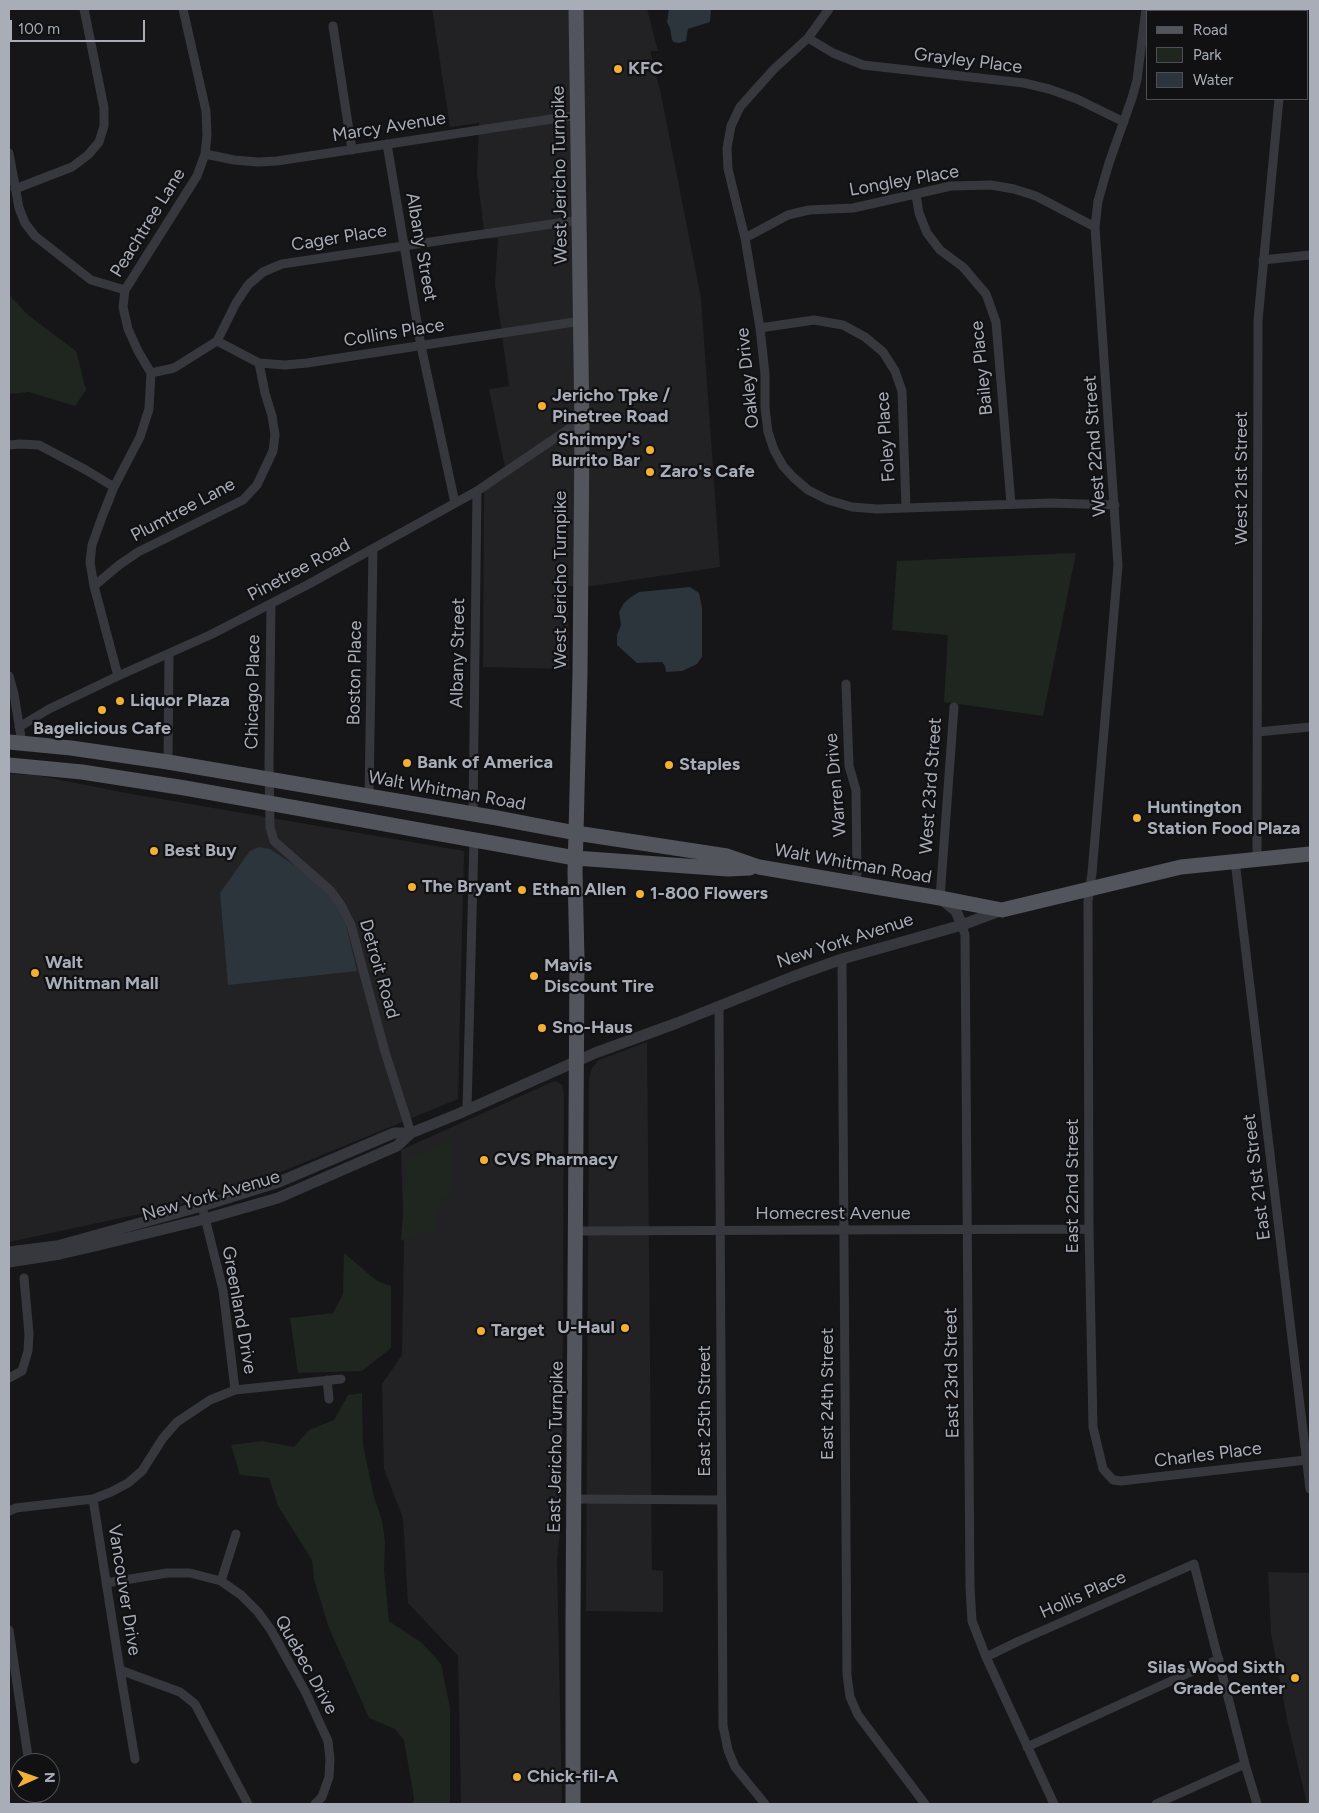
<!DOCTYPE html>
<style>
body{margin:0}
#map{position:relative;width:1319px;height:1813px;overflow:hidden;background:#161618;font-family:Figtree,sans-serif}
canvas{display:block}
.frame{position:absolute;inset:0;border:10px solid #a8adb8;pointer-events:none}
.legend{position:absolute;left:1146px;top:10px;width:162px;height:90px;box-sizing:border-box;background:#111113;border:1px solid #4d4f55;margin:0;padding:6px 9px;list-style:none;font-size:15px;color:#a8adb8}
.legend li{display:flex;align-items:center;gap:10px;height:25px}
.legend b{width:25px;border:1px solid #4d4f55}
.north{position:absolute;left:10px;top:1753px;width:50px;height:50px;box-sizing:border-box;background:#111113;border:1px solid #4d4f55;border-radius:50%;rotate:88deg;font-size:14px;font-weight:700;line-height:20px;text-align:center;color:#a8adb8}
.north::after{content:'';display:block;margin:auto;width:18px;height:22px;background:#f2b134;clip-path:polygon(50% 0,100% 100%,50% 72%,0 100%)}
.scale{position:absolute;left:10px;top:20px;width:135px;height:22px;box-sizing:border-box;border:2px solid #a8adb8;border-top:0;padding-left:6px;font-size:15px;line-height:18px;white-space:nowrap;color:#a8adb8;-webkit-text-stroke:4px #111113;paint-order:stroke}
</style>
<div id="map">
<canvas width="1319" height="1813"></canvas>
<div class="frame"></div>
<ul class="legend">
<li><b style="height:6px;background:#53555c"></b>Road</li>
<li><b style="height:14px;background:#1e261f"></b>Park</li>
<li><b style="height:14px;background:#2c353c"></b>Water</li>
</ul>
<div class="north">N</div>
<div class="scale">100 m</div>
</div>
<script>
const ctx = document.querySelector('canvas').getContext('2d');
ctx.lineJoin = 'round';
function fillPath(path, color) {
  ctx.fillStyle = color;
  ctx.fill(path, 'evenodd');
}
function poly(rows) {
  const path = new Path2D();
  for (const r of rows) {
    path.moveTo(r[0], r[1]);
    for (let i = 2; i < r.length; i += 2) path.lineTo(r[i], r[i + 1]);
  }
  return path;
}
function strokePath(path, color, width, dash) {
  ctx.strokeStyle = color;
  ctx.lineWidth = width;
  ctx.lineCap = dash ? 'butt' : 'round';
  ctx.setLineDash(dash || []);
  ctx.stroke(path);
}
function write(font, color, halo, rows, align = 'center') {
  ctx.font = font + ' Figtree,sans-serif';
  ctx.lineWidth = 4.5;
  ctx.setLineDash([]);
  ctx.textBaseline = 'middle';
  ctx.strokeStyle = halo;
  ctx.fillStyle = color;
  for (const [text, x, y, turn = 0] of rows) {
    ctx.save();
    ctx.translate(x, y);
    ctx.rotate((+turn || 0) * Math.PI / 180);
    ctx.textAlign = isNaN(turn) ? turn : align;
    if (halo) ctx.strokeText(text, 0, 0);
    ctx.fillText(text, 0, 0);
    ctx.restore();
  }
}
fillPath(poly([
 [432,9,647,9,658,51,650,51,661,94,701,298,720,567,592,586,568,586,569,669,483,667,484,483,505,467,489,389,509,386,495,284,498,238,485,239,477,173,479,123,450,127],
 [9,774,36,775,126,793,464,851,458,1099,281,1172,172,1207,9,1242],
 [647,1042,652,1570,663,1571,663,1612,586,1611,589,1079,592,1068,599,1060],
 [557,1081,562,1085,564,1093,562,1512,557,1560,562,1804,461,1804,458,1656,408,1603,403,1518,384,1469,382,1384,402,1355,404,1243,401,1150,552,1082],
 [1268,1572,1310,1573,1310,1804,1307,1804,1288,1724,1271,1633]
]), '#222225');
fillPath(poly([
 [9,295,28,315,76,351,86,390,75,406,29,392,9,394],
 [1076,553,1043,716,944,702,948,635,892,630,897,561],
 [452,1138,451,1196,443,1199,436,1211,435,1230,410,1236,401,1241,407,1160],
 [344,1253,377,1281,391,1286,391,1348,362,1371,298,1373,290,1318,333,1313,343,1294],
 [362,1393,363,1445,374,1497,382,1521,385,1541,384,1570,389,1621,422,1643,441,1664,450,1708,450,1804,413,1804,414,1798,404,1740,395,1729,369,1718,329,1628,314,1580,312,1560,278,1506,269,1478,240,1475,231,1445,262,1441,294,1447,309,1430,334,1420,348,1395]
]), '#1e261f');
fillPath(poly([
 [669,9,711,9,710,22,688,29,686,41,679,43,674,42,672,40,670,28,667,22],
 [690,587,699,593,702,608,702,657,697,664,682,671,666,672,665,666,662,662,637,663,617,645,617,635,621,625,619,612,624,603,631,597,639,592],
 [259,847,270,849,306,873,328,894,338,907,346,925,357,971,228,985,220,893,250,851]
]), '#2c353c');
strokePath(poly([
 [829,9,808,38,774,69,740,107,731,126,727,148,728,169,745,238,760,328,765,374,765,408,768,432,774,450,783,466,793,477,808,490,828,500,852,507,877,509,1051,503,1115,505],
 [1146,9,1137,80,1132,98,1109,163,1098,201,1095,227,1118,565,1092,873,1088,901,1089,1229,1093,1427,1103,1469,1113,1480,1121,1481,1306,1460],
 [1289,11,1289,9],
 [333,26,352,150],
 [808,38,833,53,863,65,1024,83,1049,89,1077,99,1124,122],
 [387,144,421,346,455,503],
 [9,153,19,208,25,223,35,236,91,280,125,290],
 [205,154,234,160,258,162,277,161,578,115],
 [15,189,72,167,88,155,99,142,104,126,104,108,84,9],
 [916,195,919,213,927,233,940,250,963,267,986,294,996,322,1011,504],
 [745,238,788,215,809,210,853,208,951,186,991,185,1014,189,1036,196,1095,227],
 [1263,260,1310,255],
 [760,328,814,320,843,325,865,337,883,352,895,371,902,391,906,507],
 [217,341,259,363,285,365,307,363,581,321],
 [151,373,174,368,217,341,236,303,248,285,263,272,282,264,579,220],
 [9,445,20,444,39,445,86,470,114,487],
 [94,586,119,565,138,552,243,500,257,485,273,451,275,435,272,416,265,393,259,363],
 [271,605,269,763,270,827,274,841,331,891,341,905,351,925,385,1052,411,1133],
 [9,676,14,694,22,743],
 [118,676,94,586,90,562,92,545,102,517,114,487,140,437,149,409,151,373,138,351,128,329,123,307,125,290,197,176,205,154,207,135,206,111,183,9],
 [846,684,849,766,856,790,857,873,855,883],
 [19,727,49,709,118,676,210,635,309,584,477,491,582,420],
 [1257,732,1310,727],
 [168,762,169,654],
 [369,797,373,549],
 [473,814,477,491],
 [1257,859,1258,320,1279,99],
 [1235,861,1310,1489],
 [940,898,954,707],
 [962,925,965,935,970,1587,972,1621,986,1657,1054,1804],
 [842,959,847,1675,850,1697,858,1715,925,1804],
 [719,1007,723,1726,728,1750,735,1767,765,1804],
 [467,1110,474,839],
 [202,1206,223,1290,235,1390],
 [576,1231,1089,1229],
 [9,1378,22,1371,28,1351,29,1334,24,1278],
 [327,1380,329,1399],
 [93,1499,120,1670,180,1692,195,1704,248,1804],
 [574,1499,721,1500],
 [9,1511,16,1508,93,1499,111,1492,128,1483,142,1471,163,1438,177,1422,210,1400,235,1390,341,1379],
 [221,1581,236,1534],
 [106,1583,167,1573,190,1573,221,1581,241,1595,258,1612,271,1630,306,1693,328,1741,330,1759,329,1777,322,1797,315,1804],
 [9,1630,29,1763],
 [986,1657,1019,1641,1194,1564,1245,1764,1257,1804],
 [120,1670,135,1759],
 [1027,1747,1219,1659],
 [35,1793,37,1804],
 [1156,1804,1245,1764]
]), '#37383d', 9);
strokePath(poly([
 [941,899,956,911,962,925],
 [9,1252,57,1246,202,1206,279,1182,394,1133,411,1133,458,1114,595,1053,677,1023,792,977,842,959,962,925,1002,910],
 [9,1262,60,1254,99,1245,205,1219,278,1198,397,1146,411,1133]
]), '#37383d', 11);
strokePath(poly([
 [9,742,71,748,168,762,497,818,576,833,727,856,759,867,940,898,1002,910,1181,867,1310,854],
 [9,765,82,772,185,788,575,858,728,869,750,868],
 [573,1804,573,1620,577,960,575,872,580,674,582,429,576,9]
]), '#53555c', 15);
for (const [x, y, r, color] of [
 [618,69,5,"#f2b134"],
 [542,406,5,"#f2b134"],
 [650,450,5,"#f2b134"],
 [650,472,5,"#f2b134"],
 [120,701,5,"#f2b134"],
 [102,710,5,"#f2b134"],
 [407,763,5,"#f2b134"],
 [669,765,5,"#f2b134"],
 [1137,818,5,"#f2b134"],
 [154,851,5,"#f2b134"],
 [412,887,5,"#f2b134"],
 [522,890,5,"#f2b134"],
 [640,894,5,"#f2b134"],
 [35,973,5,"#f2b134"],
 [534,976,5,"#f2b134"],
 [542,1028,5,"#f2b134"],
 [484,1160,5,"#f2b134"],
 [625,1328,5,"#f2b134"],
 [481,1331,5,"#f2b134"],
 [1295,1678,5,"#f2b134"],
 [517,1777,5,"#f2b134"]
]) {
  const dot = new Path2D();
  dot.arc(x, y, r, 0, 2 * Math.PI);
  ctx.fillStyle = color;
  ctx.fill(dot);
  strokePath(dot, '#111113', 2);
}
write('18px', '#a8adb8', '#111113', [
 ["Grayley Place",968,61,7],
 ["Marcy Avenue",389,127,-9],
 ["West Jericho Turnpike",560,175,-91],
 ["Longley Place",904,181,-10],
 ["Peachtree Lane",148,223,-58],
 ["Cager Place",339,238,-9],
 ["Albany Street",421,247,80],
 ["Collins Place",394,333,-9],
 ["Bailey Place",982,368,-96],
 ["Oakley Drive",748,378,-96],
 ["Foley Place",886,437,-94],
 ["West 22nd Street",1095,446,-94],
 ["West 21st Street",1242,478,-90],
 ["Plumtree Lane",183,510,-28],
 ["Pinetree Road",299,570,-28],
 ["West Jericho Turnpike",561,580,-90],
 ["Albany Street",458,653,-89],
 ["Boston Place",355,673,-89],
 ["Chicago Place",253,692,-89],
 ["Warren Drive",836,785,-95],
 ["West 23rd Street",931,786,-86],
 ["Walt Whitman Road",447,791,10],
 ["Walt Whitman Road",853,864,10],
 ["New York Avenue",845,941,-18],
 ["Detroit Road",379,969,74],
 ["East 21st Street",1257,1177,-97],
 ["East 22nd Street",1073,1186,-90],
 ["New York Avenue",211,1196,-16],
 ["Homecrest Avenue",833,1214],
 ["Greenland Drive",239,1310,80],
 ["East 23rd Street",952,1373,-91],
 ["East 24th Street",828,1394,-90],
 ["East 25th Street",705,1411,-90],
 ["East Jericho Turnpike",556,1447,-89],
 ["Charles Place",1208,1455,-7],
 ["Vancouver Drive",124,1590,81],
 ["Hollis Place",1083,1595,-24],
 ["Quebec Drive",306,1665,61]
]);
write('bold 18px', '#a8adb8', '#111113', [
 ["KFC",628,69],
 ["Jericho Tpke /",552,396],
 ["Pinetree Road",552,417],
 ["Shrimpy's",640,440,"right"],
 ["Burrito Bar",640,461,"right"],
 ["Zaro's Cafe",660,472],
 ["Liquor Plaza",130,701],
 ["Bagelicious Cafe",102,729,"center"],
 ["Bank of America",417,763],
 ["Staples",679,765],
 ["Huntington",1147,808],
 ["Station Food Plaza",1147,829],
 ["Best Buy",164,851],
 ["The Bryant",422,887],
 ["Ethan Allen",532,890],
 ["1-800 Flowers",650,894],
 ["Walt",45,963],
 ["Whitman Mall",45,984],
 ["Mavis",544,966],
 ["Discount Tire",544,987],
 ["Sno-Haus",552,1028],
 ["CVS Pharmacy",494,1160],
 ["U-Haul",615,1328,"right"],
 ["Target",491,1331],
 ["Silas Wood Sixth",1285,1668,"right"],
 ["Grade Center",1285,1689,"right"],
 ["Chick-fil-A",527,1777]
], 'left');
</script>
